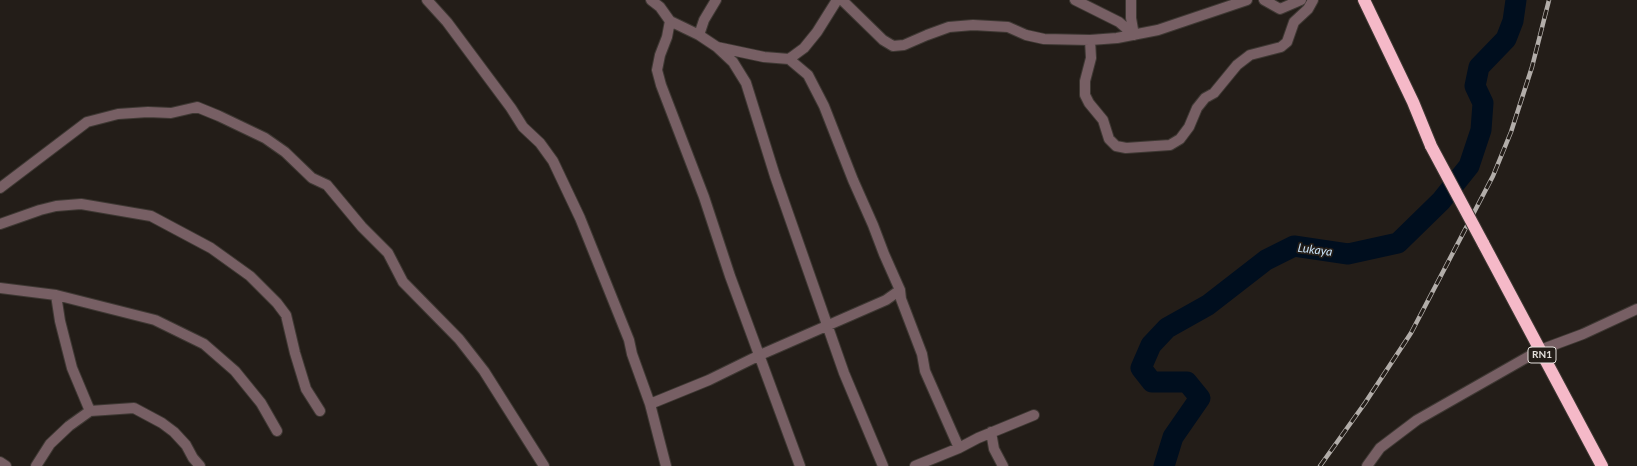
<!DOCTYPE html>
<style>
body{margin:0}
canvas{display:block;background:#231d18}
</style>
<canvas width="1637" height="466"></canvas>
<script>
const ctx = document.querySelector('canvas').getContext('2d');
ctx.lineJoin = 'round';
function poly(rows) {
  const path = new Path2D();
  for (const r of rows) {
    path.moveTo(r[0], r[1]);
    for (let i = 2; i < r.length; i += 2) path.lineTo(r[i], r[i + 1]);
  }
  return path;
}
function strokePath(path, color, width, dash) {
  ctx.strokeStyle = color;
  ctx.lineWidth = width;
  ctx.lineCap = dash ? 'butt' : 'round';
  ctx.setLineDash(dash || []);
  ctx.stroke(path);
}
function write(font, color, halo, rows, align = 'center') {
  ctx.font = font + ' Lato,sans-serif';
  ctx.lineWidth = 3.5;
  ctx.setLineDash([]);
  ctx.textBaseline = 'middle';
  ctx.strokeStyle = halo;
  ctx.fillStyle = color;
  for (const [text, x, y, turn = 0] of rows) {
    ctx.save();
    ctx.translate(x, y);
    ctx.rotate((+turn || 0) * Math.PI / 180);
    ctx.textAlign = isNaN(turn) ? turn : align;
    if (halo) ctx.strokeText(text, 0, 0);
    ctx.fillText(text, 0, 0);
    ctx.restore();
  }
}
strokePath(poly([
 [1164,466,1173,437,1200,398,1187,382,1152,382,1141,368,1151,345,1167,328,1208,305,1266,260,1294,246,1348,254,1398,243,1441,201,1469,166,1481,130,1483,103,1475,86,1479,67,1506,39,1513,21,1516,0]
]), '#000e1e', 21);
const minor = poly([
 [427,0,447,22,511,108,523,127,540,143,553,161,580,218,629,340,632,354,650,404,666,466],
 [651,0,660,7,670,21,699,35,717,47,733,62,746,83,775,176,844,373,883,466],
 [842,0,883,40,893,46,904,45,927,35,949,27,973,25,1008,27,1026,35,1044,39,1090,40,1117,38,1158,30,1247,0],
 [1075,0,1119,22,1134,35],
 [1131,0,1131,18,1134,35],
 [1264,0,1280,9,1301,0],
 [670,21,667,37,660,55,657,70,661,85,704,197,730,276,800,466],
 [699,35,704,20,716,0],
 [1090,40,1091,58,1085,81,1085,95,1089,103,1103,120,1109,139,1116,146,1126,148,1170,145,1180,139,1189,127,1197,108,1205,98,1214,93,1237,65,1250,55,1281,47,1287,42,1294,22,1308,9,1313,0],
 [717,47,764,57,789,59,804,48,817,32,837,0],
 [789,59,808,75,824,106,853,180,873,225,884,254,900,290,901,299,922,354,925,371,959,448],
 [0,188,87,122,118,114,148,112,171,113,197,107,219,116,265,138,285,152,312,178,327,185,362,227,388,253,403,282,459,339,484,371,544,466],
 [0,224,40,210,56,206,81,204,151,216,211,248,250,276,277,303,286,315,295,353,306,389,320,411],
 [0,288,56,295,155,320,204,344,235,371,261,403,277,431],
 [56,295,60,321,72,368,90,411],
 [650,404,709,380,760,355,886,300,900,290],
 [991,432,994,449,1003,466],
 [0,462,6,466],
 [36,466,50,444,69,426,90,411,134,408,162,423,174,432,186,445,193,458,200,466],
 [915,466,959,448,978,438,1034,415],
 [1367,466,1380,448,1417,420,1540,350,1583,334,1637,309]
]);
const highway = poly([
 [1364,0,1413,102,1431,146],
 [1483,243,1602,466]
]);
strokePath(minor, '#3e3833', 12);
strokePath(highway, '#3e3833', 14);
strokePath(minor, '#775f64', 10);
strokePath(highway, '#f5b9c8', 12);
const rail = poly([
 [1320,466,1365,403,1411,333,1493,176,1511,132,1532,67,1549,0]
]);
strokePath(rail, '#b2ada9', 4.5);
strokePath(rail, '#231d18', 3, [9]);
const highwayBridge = poly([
 [1431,146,1483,243]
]);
strokePath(highwayBridge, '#3e3833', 14, []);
strokePath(highwayBridge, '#f5b9c8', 12);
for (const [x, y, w] of [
 [1542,355,28]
]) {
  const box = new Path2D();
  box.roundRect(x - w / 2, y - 8, w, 16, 3);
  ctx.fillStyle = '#231d18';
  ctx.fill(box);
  strokePath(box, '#e4e0dc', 1);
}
write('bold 10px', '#e4e0dc', null, [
 ["RN1",1542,355]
]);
write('italic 12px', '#c7e1f7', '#231d18', [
 ["Lukaya",1315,250,7]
]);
</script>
